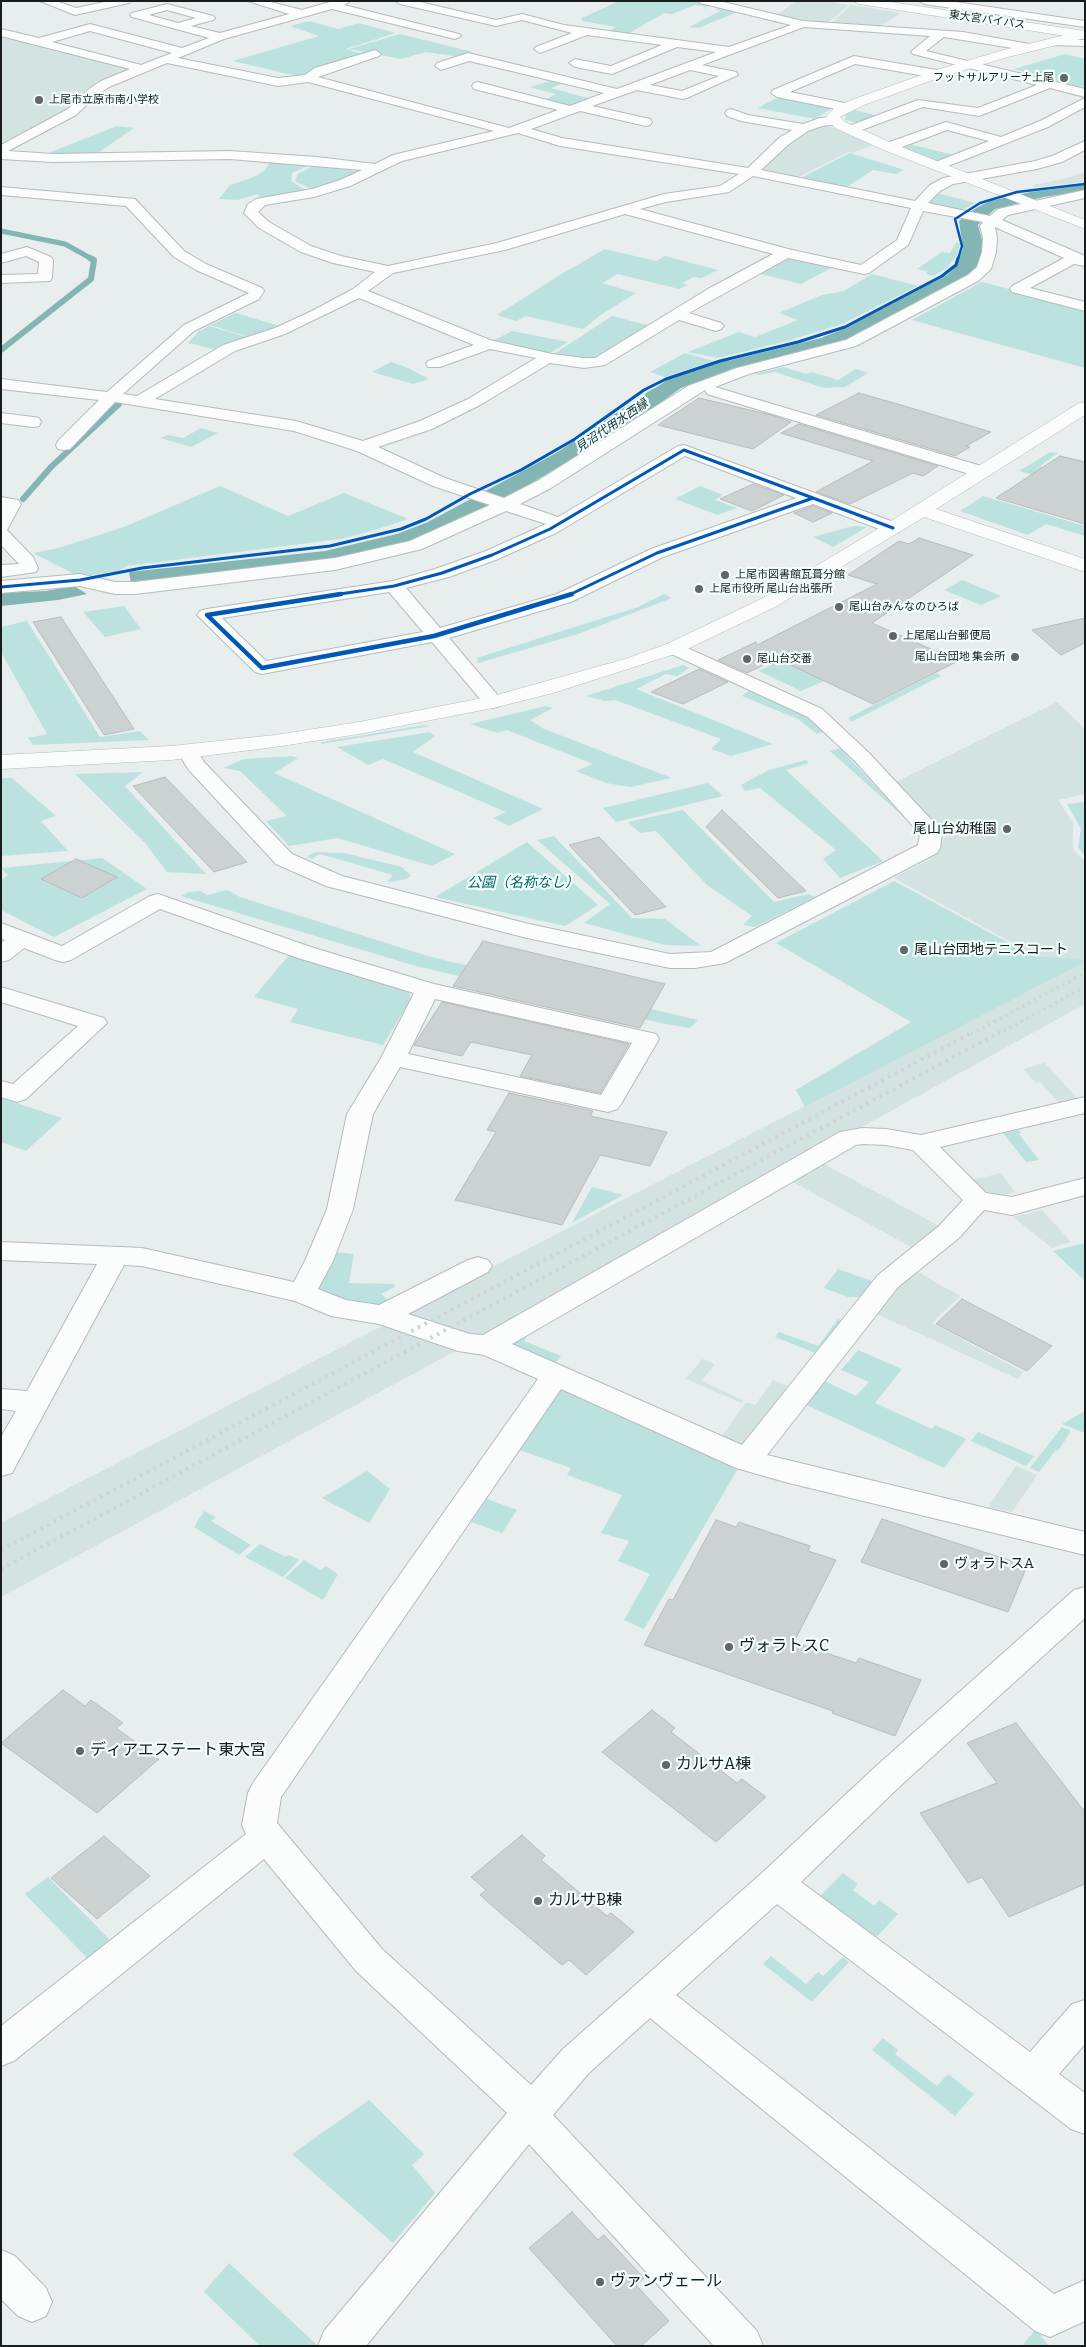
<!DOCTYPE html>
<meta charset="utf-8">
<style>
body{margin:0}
#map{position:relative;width:1086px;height:2347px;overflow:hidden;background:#e7eeed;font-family:Bitter,serif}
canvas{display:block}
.frame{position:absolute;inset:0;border:2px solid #181c1c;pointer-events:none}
</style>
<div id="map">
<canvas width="1086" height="2347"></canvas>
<div class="frame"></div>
</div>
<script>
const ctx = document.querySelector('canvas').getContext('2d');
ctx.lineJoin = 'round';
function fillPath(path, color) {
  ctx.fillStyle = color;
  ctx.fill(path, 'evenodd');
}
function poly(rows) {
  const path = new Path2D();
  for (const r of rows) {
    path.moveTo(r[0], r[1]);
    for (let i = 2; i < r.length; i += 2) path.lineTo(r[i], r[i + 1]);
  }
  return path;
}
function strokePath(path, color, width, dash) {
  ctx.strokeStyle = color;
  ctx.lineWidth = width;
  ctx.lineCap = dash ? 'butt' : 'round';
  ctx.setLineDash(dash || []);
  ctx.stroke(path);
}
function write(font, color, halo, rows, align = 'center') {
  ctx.font = font + ' Bitter,"Noto Sans JP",serif';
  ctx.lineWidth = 4.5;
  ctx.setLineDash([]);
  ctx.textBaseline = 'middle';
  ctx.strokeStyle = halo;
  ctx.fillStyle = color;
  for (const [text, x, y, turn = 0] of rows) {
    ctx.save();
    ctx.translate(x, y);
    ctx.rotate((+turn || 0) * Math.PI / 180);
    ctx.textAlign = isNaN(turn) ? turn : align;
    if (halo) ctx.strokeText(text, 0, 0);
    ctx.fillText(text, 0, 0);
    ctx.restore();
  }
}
fillPath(poly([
 [796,1,823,1,849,5,827,23,805,22,777,15],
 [851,5,901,13,878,27,831,24],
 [1,35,129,68,129,70,86,89,66,111,1,143],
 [817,125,829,126,873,145,852,153,848,152,797,178,761,169,803,132],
 [1085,172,1085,182,1036,187,1033,185,1064,179],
 [1057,702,1085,729,1085,794,1058,800,1073,823,1073,849,1085,862,1085,960,1040,958,894,878,934,857,946,835,896,782],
 [1085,962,1085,1004,479,1338,405,1312],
 [1045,1063,1078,1099,1060,1104,1040,1082,1036,1083,1023,1069],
 [824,1164,939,1226,913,1248,791,1181],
 [1001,1173,1015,1192,1000,1196,972,1186,968,1181],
 [1042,1210,1071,1242,1052,1248,1013,1217],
 [916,1271,960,1296,932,1323,1023,1372,1018,1379,877,1314,891,1293],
 [382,1326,461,1348,1,1597,1,1523],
 [702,1359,715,1364,701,1381,743,1400,741,1403,686,1379],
 [773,1380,788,1386,746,1445,722,1436,746,1402,755,1405],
 [1016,1466,1037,1475,1012,1512,988,1507]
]), '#d3e3e2');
fillPath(poly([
 [619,1,693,1,712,5,707,7,695,5,672,14,664,13,626,35,607,32,616,27,582,21,582,18],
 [721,7,740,11,698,28,689,27,720,11,716,9],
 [309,21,338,29,359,23,395,33,346,49,365,55,297,76,233,61,319,36,290,26],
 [400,34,473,52,460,57,426,52,401,59,349,49],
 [1065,54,1085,59,1085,86,1080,87,1014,69],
 [556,79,566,82,551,88,591,99,570,106,544,100,556,94,530,87],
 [781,96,828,105,832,108,815,119,758,108],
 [854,110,879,116,860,123,845,120,846,114],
 [117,126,134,128,96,154,43,155],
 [905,143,958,156,945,161,935,160,897,146],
 [850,153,904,170,896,174,873,170,845,188,801,178],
 [271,161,314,163,292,173,291,181,307,191,262,199,257,194,238,200,219,199,230,185,254,177,264,171],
 [319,163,356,167,350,170,360,173,313,190,295,181,298,174],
 [937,193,975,203,960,211,929,203],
 [956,243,960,243,957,255,947,268,933,276,926,274,927,271,917,269,942,252,950,253],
 [605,249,656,261,665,256,718,270,701,278,694,277,682,283,688,285,679,289,618,274,602,283,636,293,602,314,583,329,526,316,516,321,497,315,558,276],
 [792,257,835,266,801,284,757,273,782,258],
 [872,274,918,286,842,324,787,341,718,358,688,352,739,332,755,337,798,320,779,313,822,295,844,291],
 [982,282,1085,309,1085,368,912,320],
 [236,313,283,327,252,338,210,325],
 [612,316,651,326,596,358,588,360,554,354],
 [209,326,250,338,218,350,188,343,199,331],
 [512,331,568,342,547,355,492,341],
 [685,353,714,361,665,377,650,372],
 [391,362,408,368,429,379,413,384,372,372],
 [784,367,806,374,812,372,838,380,856,369,868,373,845,387,824,388,775,372,759,375,755,374],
 [201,428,218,433,191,447,160,438,168,435,183,438],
 [1050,452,1058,453,1040,466,1085,478,1085,490,1019,471],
 [220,486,288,516,344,493,408,519,378,529,341,539,127,566,118,571,85,576,74,574,33,553,59,548,124,527],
 [700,486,723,495,715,500,737,508,718,515,675,499],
 [983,496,1085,526,1085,536,1046,524,1028,535,960,511],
 [853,526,867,527,833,547,813,537],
 [962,580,1001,596,981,605,944,590],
 [664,594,672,598,578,634,478,663,477,658,638,607],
 [124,606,141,629,105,637,83,612],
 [27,621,100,737,140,731,149,740,33,745,28,738,47,734,1,652,1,627],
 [780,660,838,675,801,691,759,671],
 [683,665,689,668,677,676,666,674,636,689,773,744,731,756,711,749,721,739,615,700,605,701,586,696],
 [936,673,941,676,851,722,848,718],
 [749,691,809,718,824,732,817,734,798,719,742,696],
 [546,706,553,708,530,720,544,729,672,778,630,787,606,783,576,771,593,764,507,730,497,733,470,724],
 [425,725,431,726,321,744,321,742],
 [430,732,435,736,413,752,543,809,509,826,493,818,506,812,383,759,368,765,337,747],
 [840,748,906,819,830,751],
 [292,756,298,758,274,773,455,854,432,866,337,838,289,846,266,821,287,816,240,771,223,768,244,759],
 [806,760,809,763,786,770,883,861,840,878,823,859,836,850,760,788,745,791,741,785,769,770],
 [143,772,125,786,206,874,167,872,145,843,75,774],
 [1,778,12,778,56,816,41,821,68,851,1,856],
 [708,783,723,796,616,822,603,808],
 [1085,802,1085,855,1078,848,1081,829,1067,804],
 [683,810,774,902,809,894,815,897,755,927,743,925,752,916,707,885,656,831,640,833,628,822],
 [554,836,632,918,665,919,701,946,665,945,584,923,610,904,537,840],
 [527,842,598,905,565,926,435,897],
 [316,852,344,853,402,867,411,876,406,879,391,882,388,881,393,875,320,854,312,859,307,856],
 [102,858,147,889,54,937,1,910,1,880,8,875,1,868],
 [894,881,1033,956,1085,960,1085,962,805,1107,796,1090,911,1022,776,943],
 [227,890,240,897,431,957,698,1020,690,1028,661,1023,416,966,181,896,189,892,200,891,207,895],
 [289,955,409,991,411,999,383,1045,290,1022,298,1009,254,997],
 [1,1098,62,1118,26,1151,1,1142],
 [1019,1130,1021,1133,1019,1134,1039,1160,1026,1162,1003,1133],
 [592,1187,623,1195,572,1223],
 [1085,1243,1085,1281,1053,1251],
 [336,1252,354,1254,349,1283,394,1284,395,1287,381,1294,390,1302,366,1309,320,1295,318,1282],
 [838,1269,872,1281,861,1297,848,1297,824,1288],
 [838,1319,843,1321,818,1354,775,1337,779,1332,818,1346],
 [531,1330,524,1341,561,1356,555,1364,514,1347,515,1336],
 [858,1350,902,1369,875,1403,932,1429,935,1425,966,1439,944,1468,802,1403,822,1380,856,1396,869,1382,841,1370],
 [563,1386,740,1465,644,1629,624,1620,650,1574,618,1561,629,1541,601,1533,622,1495,567,1475,571,1468,519,1450],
 [1085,1411,1085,1433,1062,1424],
 [1062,1427,1071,1431,1058,1451,1056,1450,1039,1472,1030,1468],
 [978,1432,1034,1456,1026,1466,971,1441],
 [367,1471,390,1489,369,1523,322,1498],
 [487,1499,517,1510,502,1533,471,1522],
 [204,1511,216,1517,211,1521,251,1545,239,1555,194,1527],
 [260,1544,286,1557,289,1555,299,1560,283,1577,245,1557],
 [304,1560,321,1570,326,1566,338,1574,323,1600,285,1578],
 [843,1873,858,1884,853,1890,874,1906,879,1900,898,1914,873,1941,817,1899],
 [48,1877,110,1940,87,1958,25,1894],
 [771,1956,806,1984,818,1972,823,1976,843,1957,849,1962,812,2002,763,1964],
 [883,2038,898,2050,895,2054,937,2086,948,2074,974,2094,955,2116,872,2050],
 [369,2100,424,2154,412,2165,435,2193,393,2243,292,2154],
 [229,2263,317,2345,260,2346,204,2292],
 [1036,2329,1048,2345,1022,2346]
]), '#bbe2df');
fillPath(poly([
 [1085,185,1085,191,1044,197,995,209,978,225,984,247,976,269,966,277,848,339,731,369,692,385,674,379,732,360,821,338,846,328,947,275,956,266,963,249,959,221,976,208,990,201,1031,192],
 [667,382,681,387,586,451,504,499,415,540,338,560,131,583,129,572,325,551,397,534,428,522,556,453,651,390],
 [74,586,87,594,58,600,1,606,1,593,46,591]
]), '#83b5b2');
strokePath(poly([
 [1,231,65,244,92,259]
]), '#83b5b2', 5);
strokePath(poly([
 [1,350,91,279,94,260,90,258],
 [23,499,51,467,119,404]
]), '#83b5b2', 6);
fillPath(poly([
 [724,359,731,361,734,365,731,369,681,388,643,415,636,417,629,415,625,411,629,407,667,380,724,359]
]), '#83b5b2');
const building = poly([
 [859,393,901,405,991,432,966,446,970,447,955,456,816,415,859,393],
 [699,398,771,415,791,422,753,449,658,425,699,398],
 [799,424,938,466,923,476,913,473,850,504,816,492,873,461,781,433,799,424],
 [1060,456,1085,462,1085,524,996,498,1060,456],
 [753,484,784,495,752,511,720,499,753,484],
 [813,506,832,513,813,522,794,513,813,506],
 [919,538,973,555,872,623,958,661,873,704,759,650,766,664,747,673,718,660,756,642,757,645,877,584,848,575,899,541,909,544,919,538],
 [61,617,134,729,104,735,33,622,61,617],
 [1085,618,1085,643,1061,655,1032,630,1085,618],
 [699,669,728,682,683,704,651,692,699,669],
 [165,777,247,862,214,872,133,786,165,777],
 [722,810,806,891,778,898,706,827,722,810],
 [599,837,666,907,635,915,569,845,599,837],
 [76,859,117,877,82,898,41,879,76,859],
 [483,941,665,984,640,1028,453,986,483,941],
 [442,1002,629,1044,600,1093,520,1076,532,1055,471,1042,462,1056,414,1045,442,1002],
 [509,1093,593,1111,590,1116,667,1132,650,1166,600,1155,562,1225,455,1200,496,1132,487,1130,509,1093],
 [962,1299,1052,1346,1027,1371,936,1324,962,1299],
 [882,1519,1027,1566,1008,1612,861,1562,882,1519],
 [716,1520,736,1527,739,1522,810,1546,808,1551,836,1560,794,1642,856,1663,859,1658,921,1680,895,1736,832,1713,833,1711,644,1645,669,1599,673,1600,716,1520],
 [63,1690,85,1706,91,1700,123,1723,116,1728,159,1759,97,1813,1,1743,63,1690],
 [652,1710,675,1728,671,1732,737,1783,742,1779,766,1797,716,1842,602,1752,652,1710],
 [1016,1723,1085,1812,1085,1884,1009,1917,982,1877,968,1883,920,1813,997,1783,967,1743,1016,1723],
 [522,1835,545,1856,541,1860,607,1916,611,1913,634,1932,586,1975,569,1960,562,1965,498,1911,480,1895,486,1890,471,1877,522,1835],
 [104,1836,150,1876,97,1919,51,1878,104,1836],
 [572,2212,598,2240,604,2235,644,2278,636,2285,669,2321,641,2346,617,2346,529,2248,572,2212]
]);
fillPath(building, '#ccd2d1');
strokePath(building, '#b7bcbc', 1);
const street = poly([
 [40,1,56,1,76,8,109,1,130,1,129,3,75,15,40,1],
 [248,1,267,1,302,10,333,1,351,1,344,5,459,34,461,36,455,39,332,9,224,39,178,58,278,78,305,75,315,68,375,50,381,54,379,56,318,77,509,128,558,110,474,89,472,86,474,83,478,82,570,106,604,93,469,61,441,70,435,66,437,63,468,53,617,89,716,52,677,47,612,74,575,67,569,63,575,59,611,66,662,45,587,35,540,53,534,49,536,47,572,33,522,20,496,26,400,4,395,1,416,1,496,20,522,14,564,25,729,47,791,25,700,3,699,1,719,1,803,21,963,32,1035,45,1037,47,1035,49,1031,51,944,37,926,51,1085,89,1085,97,1050,88,979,116,923,107,851,134,845,130,846,127,918,100,978,108,1037,85,913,54,911,52,913,50,930,36,804,27,702,65,736,72,738,75,687,98,683,99,637,90,592,106,650,119,652,122,650,125,646,126,580,111,531,129,562,138,748,168,779,138,792,130,741,121,727,116,725,113,727,110,731,109,748,115,803,124,820,118,835,117,841,121,839,124,822,126,808,131,789,144,761,170,915,201,930,185,943,178,1035,161,1052,156,1085,141,1085,150,1062,162,1037,169,953,184,940,191,928,203,990,216,998,209,1085,190,1085,198,1008,215,1002,220,1085,256,1085,266,1074,264,1030,288,1085,302,1085,311,1012,292,1010,289,1012,286,1064,258,995,227,997,238,996,252,991,269,978,281,856,346,749,374,715,387,988,468,991,472,988,476,976,476,707,394,705,390,551,488,520,504,558,517,678,446,684,445,899,524,902,528,899,532,893,533,887,532,813,504,663,557,571,602,449,638,500,698,503,702,500,706,493,708,486,706,432,642,262,674,255,672,197,615,200,611,207,609,393,581,435,569,486,551,546,524,506,511,422,549,335,570,135,594,115,594,80,586,1,593,1,581,80,574,115,582,135,582,335,558,410,541,490,505,433,486,357,451,294,431,115,402,70,449,64,450,58,449,56,445,58,441,99,400,1,389,1,379,107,392,184,325,249,293,196,270,174,257,126,206,1,195,1,187,135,199,184,251,206,264,262,288,264,291,259,299,194,331,123,394,137,396,223,345,275,328,312,311,353,289,375,272,333,263,301,252,259,228,244,213,248,204,256,199,312,189,340,180,362,170,230,159,53,162,1,159,1,145,68,109,89,89,101,81,130,69,1,36,1,29,39,38,90,24,182,48,209,38,132,17,130,15,132,13,167,4,213,16,215,18,213,20,191,26,220,33,289,14,248,1],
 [167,10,196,18,178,23,149,15,167,10],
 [90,31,172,53,141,65,52,42,90,31],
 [167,63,278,86,308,82,494,131,393,155,375,164,317,157,230,151,53,154,8,151,76,115,97,95,109,87,167,63],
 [690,70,719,76,682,91,650,85,690,70],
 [518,133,560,146,739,174,720,186,664,194,497,243,388,266,341,256,311,246,269,222,258,212,265,205,314,197,350,186,402,161,518,133],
 [753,176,911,208,897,240,861,265,788,249,640,209,666,202,729,192,753,176],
 [923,211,983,222,980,226,983,238,982,252,977,267,968,275,846,340,737,368,688,386,539,480,504,498,445,478,378,447,432,429,480,405,550,363,584,368,605,365,679,320,716,331,721,329,724,326,721,323,689,313,788,258,864,274,869,273,908,245,923,211],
 [625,214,773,254,708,289,595,358,584,358,552,354,490,340,368,291,393,273,505,250,625,214],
 [359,298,474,345,428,361,426,364,428,367,440,367,490,349,536,358,468,399,420,421,363,441,296,421,155,399,235,351,285,334,359,298],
 [685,456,796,498,651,549,557,594,440,628,406,588,449,577,498,559,556,533,685,456],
 [389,592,423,632,266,661,222,618,389,592],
 [919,1,949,1,1085,21,1085,27,924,4,919,1],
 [1049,40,1085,40,1085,46,1045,45,1043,43,1045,41,1049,40],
 [854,56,937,70,943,74,937,78,855,64,790,92,850,104,852,107,850,110,846,111,777,97,771,93,773,90,854,56],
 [1085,98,1085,107,1048,127,938,170,933,169,931,166,933,163,989,141,947,130,894,150,889,151,883,147,884,144,946,122,1001,137,1040,121,1085,98],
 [27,247,51,257,53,260,52,278,50,281,1,283,1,275,38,274,39,262,26,256,1,263,1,254,27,247],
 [1,413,33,417,39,418,41,422,39,426,33,427,1,423,1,413],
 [1,497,18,500,21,504,7,530,33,557,38,568,36,572,1,577,1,565,19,564,1,545,1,497],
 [674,642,822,709,869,753,939,828,942,833,940,848,937,853,725,963,695,968,670,968,527,938,326,886,276,864,188,769,178,752,181,748,188,746,195,748,204,762,292,854,342,876,529,924,670,954,711,952,918,845,920,834,855,761,808,717,667,652,664,648,667,644,674,642],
 [158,894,314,948,434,984,656,1034,659,1039,621,1104,617,1109,608,1112,400,1067,373,1114,353,1209,333,1261,318,1289,346,1300,379,1305,468,1260,478,1257,488,1260,492,1266,488,1272,408,1314,470,1334,483,1335,840,1132,862,1128,886,1129,921,1135,1085,1097,1085,1113,940,1147,986,1193,1012,1197,1085,1178,1085,1195,1012,1215,984,1210,959,1238,898,1287,767,1455,1085,1532,1085,1555,785,1482,736,1468,561,1389,281,1797,277,1823,382,1949,531,2085,563,2049,763,1872,874,1768,1074,1590,1085,1587,1085,1618,898,1788,801,1882,1030,2052,1072,2004,1085,2000,1085,2044,1059,2074,1085,2093,1085,2134,1071,2129,777,1904,676,1995,1054,2294,1085,2280,1085,2321,1050,2337,1035,2331,650,2018,589,2073,553,2115,757,2331,763,2346,714,2346,529,2144,366,2346,318,2346,324,2331,507,2113,356,1971,264,1859,14,2061,1,2066,1,2026,246,1834,242,1825,248,1793,253,1783,538,1379,484,1355,458,1351,379,1324,331,1316,295,1301,142,1266,124,1265,12,1473,1,1476,1,1437,16,1411,1,1409,1,1389,27,1391,97,1264,1,1260,1,1242,142,1248,294,1282,305,1261,327,1209,347,1114,381,1058,414,993,298,958,160,909,71,960,63,962,55,960,24,948,9,960,1,962,1,943,5,940,1,938,1,923,62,946,150,896,158,894],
 [435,999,632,1043,601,1095,408,1054,435,999],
 [862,1144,886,1145,913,1150,963,1200,939,1226,878,1275,742,1445,512,1344,856,1145,862,1144],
 [1,987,104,1018,107,1023,26,1099,17,1102,1,1097,1,1081,13,1084,78,1026,1,1002,1,987],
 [1,2250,15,2256,46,2288,52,2302,46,2316,32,2322,18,2316,1,2299,1,2250]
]);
const secondary = poly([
 [1085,30,1085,38,1008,57,941,77,864,105,840,117,845,122,894,144,1085,220,1085,229,884,150,835,128,826,117,834,108,854,99,933,71,1000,51,1085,30],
 [1085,402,1085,415,936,509,1085,559,1085,572,924,517,775,607,681,652,553,693,493,708,359,734,275,747,171,760,1,769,1,755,171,746,275,735,359,722,493,696,625,659,667,644,761,599,886,524,1079,403,1085,402]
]);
const highway = poly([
 [853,1,884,1,1085,31,1085,39,859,4,853,1]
]);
strokePath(street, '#b6bbbb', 2);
strokePath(secondary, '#b6bbbb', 1);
strokePath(highway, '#b6bbbb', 1);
fillPath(street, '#fbfcfc');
fillPath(secondary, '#fbfcfc');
fillPath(highway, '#fbfcfc');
strokePath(poly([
 [971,1034,1085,973],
 [998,1034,1085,987]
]), '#d1d3d3', 3, [2, 4.5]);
strokePath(poly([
 [1,1550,973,1032],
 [1,1569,1000,1032]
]), '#d1d3d3', 4, [2.5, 5]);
strokePath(poly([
 [958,259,962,246,955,219,980,203,1017,192,1085,184]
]), '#0057b8', 2.5);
strokePath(poly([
 [813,498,893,528],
 [1,587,80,580,142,568,330,546,401,529,426,519,470,494,521,470,575,439,644,390,666,379,720,361,798,342,845,327,942,276,956,265,958,258],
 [333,595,394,586,442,573,492,555,550,529,684,450,813,498],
 [569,595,657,553,813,498]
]), '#0057b8', 3);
strokePath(poly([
 [341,594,207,615,262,668,434,636,572,594]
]), '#0057b8', 4.5);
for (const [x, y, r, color] of [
 [1064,78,5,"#606665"],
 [39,100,5,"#606665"],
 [725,575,5,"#606665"],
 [699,589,5,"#606665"],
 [839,607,5,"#606665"],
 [893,636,5,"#606665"],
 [1015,657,5,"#606665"],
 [747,659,5,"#606665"],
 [1007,829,5,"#606665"],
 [904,950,5,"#606665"],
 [944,1564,5,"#606665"],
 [729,1647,5,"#606665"],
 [80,1751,5,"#606665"],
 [666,1765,5,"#606665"],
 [538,1901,5,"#606665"],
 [600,2282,5,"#606665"]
]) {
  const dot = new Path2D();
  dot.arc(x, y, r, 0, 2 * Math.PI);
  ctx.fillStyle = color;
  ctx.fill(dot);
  strokePath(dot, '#f1fefd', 2);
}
write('11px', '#181c1c', '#f1fefd', [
 ["東大宮バイパス",987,20,8]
]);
write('11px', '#181c1c', '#f1fefd', [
 ["フットサルアリーナ上尾",1054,78,"right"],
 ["上尾市立原市南小学校",49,100],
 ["上尾市図書館瓦葺分館",735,575],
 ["上尾市役所 尾山台出張所",709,589],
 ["尾山台みんなのひろば",849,607],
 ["上尾尾山台郵便局",903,636],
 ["尾山台団地 集会所",1005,657,"right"],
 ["尾山台交番",757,659]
], 'left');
write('italic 12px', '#0f3230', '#f1fefd', [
 ["見沼代用水西縁",612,426,-34]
]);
write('14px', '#181c1c', '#f1fefd', [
 ["尾山台幼稚園",997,829,"right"],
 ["尾山台団地テニスコート",914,950],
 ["ヴォラトスA",954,1564]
], 'left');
write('italic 14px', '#006661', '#f1fefd', [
 ["公園（名称なし）",523,883]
]);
write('16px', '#181c1c', '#f1fefd', [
 ["ヴォラトスC",739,1647],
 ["ディアエステート東大宮",90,1751],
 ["カルサA棟",676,1765],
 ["カルサB棟",548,1901],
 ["ヴァンヴェール",610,2282]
], 'left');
</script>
